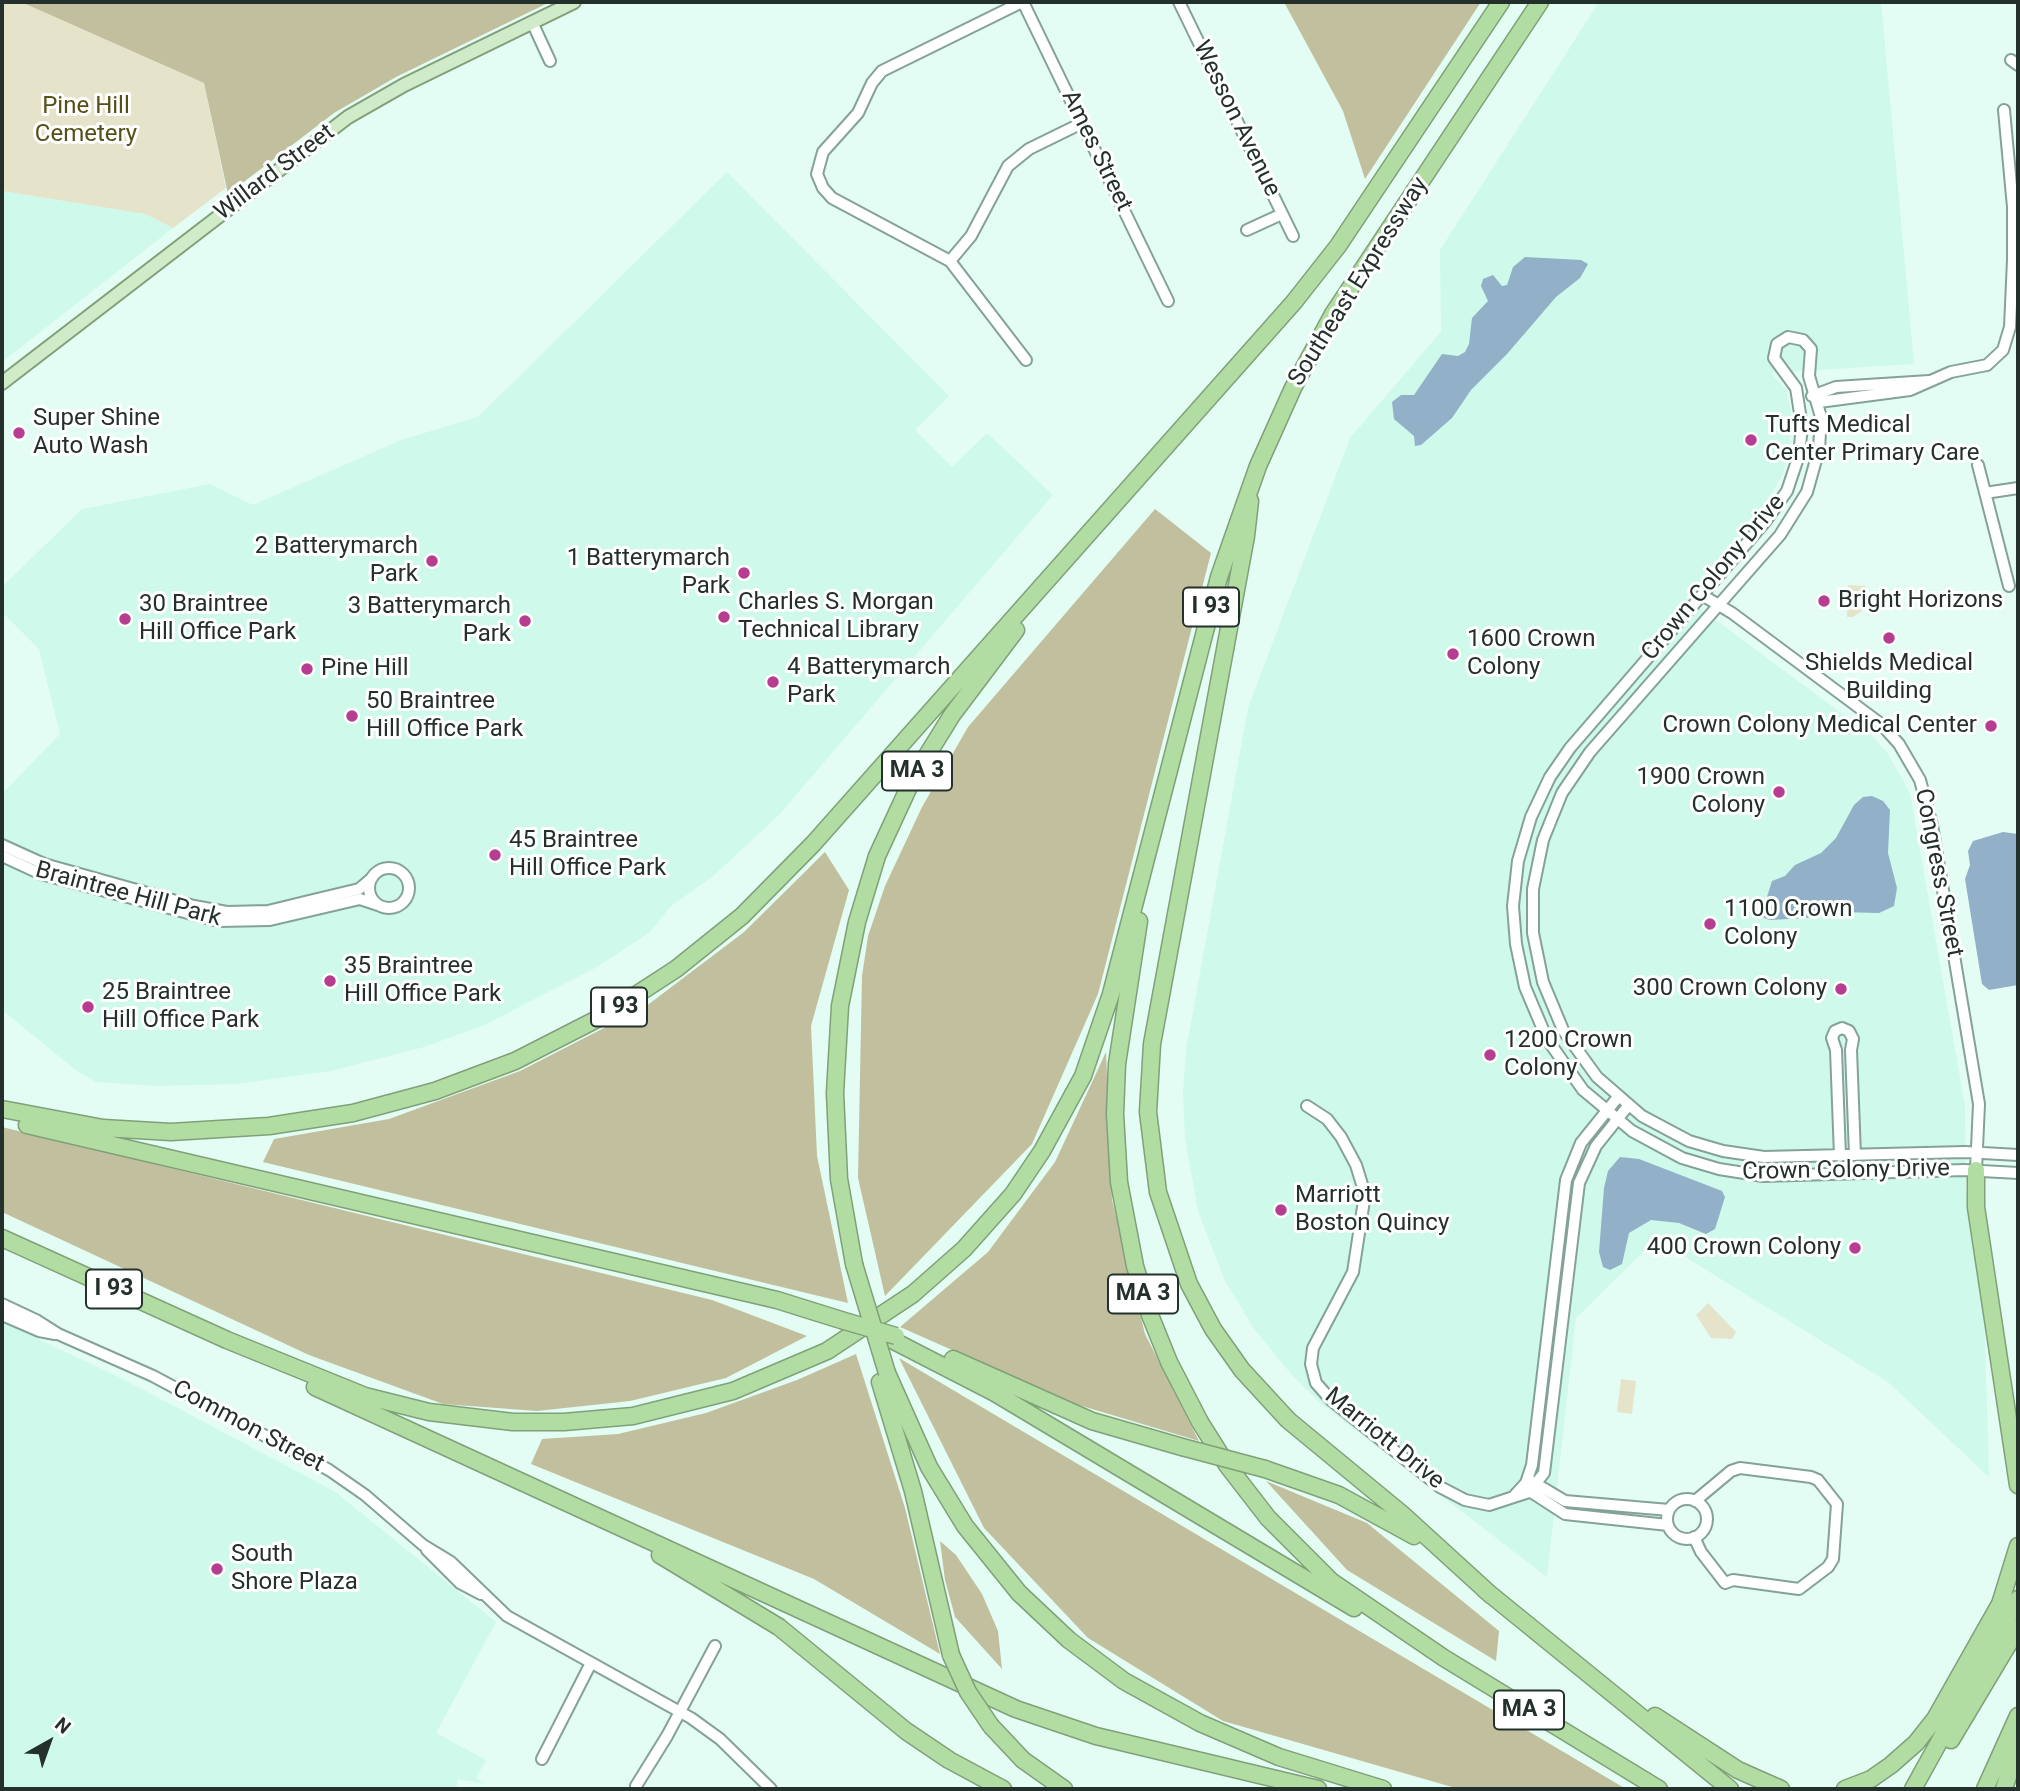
<!DOCTYPE html>
<style>
body{margin:0}
#map{position:relative;width:2020px;height:1791px;overflow:hidden;background:#e3fdf4;font-family:Roboto,sans-serif}
canvas{display:block}
.frame{position:absolute;inset:0;border:4px solid #24302c;pointer-events:none}
.north{position:absolute;left:14px;top:1707px;width:70px;height:70px;-webkit-text-stroke:5px #fff;paint-order:stroke;rotate:40deg;font-size:19px;font-weight:700;line-height:28px;text-align:center;color:#24302c}
.north::after{content:'';display:block;margin:auto;width:24px;height:32px;background:#24302c;clip-path:polygon(50% 0,100% 100%,50% 72%,0 100%)}
</style>
<div id="map">
<canvas width="2020" height="1791"></canvas>
<div class="frame"></div>
<div class="north">N</div>
</div>
<script>
const ctx = document.querySelector('canvas').getContext('2d');
ctx.lineJoin = 'round';
function fillPath(path, color) {
  ctx.fillStyle = color;
  ctx.fill(path, 'evenodd');
}
function poly(rows) {
  const path = new Path2D();
  for (const r of rows) {
    if (r.length === 3) {
      path.moveTo(r[0] + r[2], r[1]);
      path.arc(r[0], r[1], r[2], 0, 2 * Math.PI);
      continue;
    }
    path.moveTo(r[0], r[1]);
    for (let i = 2; i < r.length; i += 2) path.lineTo(r[i], r[i + 1]);
  }
  return path;
}
function strokePath(path, color, width, dash) {
  ctx.strokeStyle = color;
  ctx.lineWidth = width;
  ctx.lineCap = dash ? 'butt' : 'round';
  ctx.setLineDash(dash || []);
  ctx.stroke(path);
}
function write(font, color, halo, rows, align = 'center') {
  ctx.font = font + ' Roboto,sans-serif';
  ctx.lineWidth = 6;
  ctx.setLineDash([]);
  ctx.textBaseline = 'middle';
  ctx.strokeStyle = halo;
  ctx.fillStyle = color;
  for (const [text, x, y, turn = 0] of rows) {
    ctx.save();
    ctx.translate(x, y);
    ctx.rotate((+turn || 0) * Math.PI / 180);
    ctx.textAlign = isNaN(turn) ? turn : align;
    if (halo) ctx.strokeText(text, 0, 0);
    ctx.fillText(text, 0, 0);
    ctx.restore();
  }
}
fillPath(poly([
 [1599,2,1881,2,1914,364,1771,373,1785,388,1791,409,1790,445,1783,474,1762,510,1686,598,1871,735,1887,752,1910,793,1965,1106,1966,1191,1984,1305,1989,1477,1888,1382,1656,1239,1576,1318,1547,1577,1319,1402,1291,1374,1255,1330,1225,1281,1198,1211,1185,1138,1183,1093,1186,1050,1248,708,1350,438,1441,332,1440,250],
 [727,172,949,396,915,430,952,467,987,433,1053,495,779,815,712,877,670,907,650,932,597,967,484,1025,424,1047,331,1071,236,1084,156,1086,96,1082,77,1071,2,1010,2,794,60,734,39,649,2,612,2,587,82,509,210,484,253,505,401,440,478,417],
 [2,191,145,214,173,228,2,362],
 [2,1322,123,1379,334,1491,496,1622,436,1733,486,1760,476,1778,486,1784,458,1779,456,1789,2,1789]
]), '#cff9eb');
fillPath(poly([
 [2,2,21,2,204,83,226,188,173,228,145,214,2,191],
 [1848,585,1866,586,1865,609,1853,617,1847,617],
 [1708,1303,1736,1332,1732,1339,1711,1338,1696,1315],
 [1621,1379,1636,1381,1632,1414,1617,1412]
]), '#e5e4cb');
fillPath(poly([
 [21,2,550,2,396,77,334,113,228,194,204,83],
 [1284,2,1481,2,1365,179,1343,111],
 [1155,509,1211,553,1098,994,1032,1144,885,1296,858,1178,862,976,868,936,885,886,922,807,968,727],
 [825,852,849,890,811,1026,817,1156,848,1303,263,1162,274,1139,389,1119,520,1071,645,1007,744,932],
 [1106,1052,1112,1200,1145,1334,1199,1441,1072,1403,900,1327,988,1252,1055,1162],
 [2,1127,712,1300,807,1336,726,1378,630,1401,537,1411,443,1404,309,1355,2,1212],
 [856,1354,905,1508,940,1654,814,1579,531,1464,542,1439,618,1434,706,1413,797,1380],
 [899,1358,1626,1789,1459,1789,1223,1721,1088,1638,984,1528],
 [1266,1481,1367,1523,1499,1631,1496,1661,1347,1570],
 [940,1541,956,1555,982,1594,998,1631,1002,1669,955,1617,945,1580]
]), '#c1bf9d');
fillPath(poly([
 [1525,257,1581,260,1588,264,1580,278,1556,297,1507,354,1471,390,1452,418,1421,445,1415,446,1414,436,1394,419,1392,402,1401,395,1414,395,1442,354,1458,356,1465,352,1469,344,1472,318,1488,301,1481,286,1483,279,1493,275,1502,286,1507,285,1513,267],
 [1872,796,1883,801,1890,810,1888,853,1897,888,1894,906,1879,913,1840,912,1807,918,1770,920,1764,918,1758,909,1766,900,1772,881,1785,876,1795,865,1821,853,1836,838,1854,805,1863,797],
 [2003,832,2018,834,2018,985,1989,990,1982,984,1965,879,1970,865,1968,851,1973,841],
 [1620,1157,1639,1159,1722,1191,1725,1197,1715,1229,1706,1234,1679,1223,1651,1220,1629,1233,1622,1264,1610,1270,1603,1267,1599,1252,1604,1188,1608,1171]
]), '#92b0c7');
const minor = poly([
 [1022,2,882,71,872,83,858,113,823,152,817,174,823,188,832,198,950,261,1026,360],
 [1023,2,1168,301],
 [1179,2,1293,236],
 [532,22,550,61],
 [2011,60,2018,65],
 [1247,230,1282,214],
 [950,261,971,236,1008,166,1029,149,1082,123],
 [1812,396,1836,387,1929,381],
 [1819,402,1910,390,1951,372,1987,365,2003,350,2010,327,2013,260,2013,207,2004,110],
 [1978,465,2009,586],
 [1985,493,2018,488],
 [1702,595,1732,613,1881,724,1899,744,1920,780,1932,825,1979,1104,1976,1170],
 [2,845,44,864,194,906,227,912,268,911,309,901,359,889,372,878],
 [2,856,41,874,218,921,270,920,360,899,378,905],
 [389,888,20],
 [1307,1106,1327,1119,1341,1137,1356,1165,1365,1194,1353,1272,1313,1348,1311,1364,1316,1383,1331,1400,1440,1487,1465,1500,1489,1505,1529,1492,1544,1473,1579,1183,1596,1146,1628,1106],
 [2018,1155,1965,1152,1764,1157,1723,1151,1689,1141,1642,1116,1597,1077,1563,1030,1543,982,1533,933,1533,889,1543,840,1562,793,1590,752,1780,535,1807,492,1819,449,1821,417,1809,376,1811,349,1803,340,1788,337,1777,344,1774,358,1796,388,1802,426,1799,455,1787,491,1765,522,1570,748,1550,777,1531,817,1518,861,1513,906,1516,944,1525,987,1547,1039,1583,1090,1632,1131,1682,1158,1719,1169,1763,1176,1964,1170,2018,1173],
 [1840,1156,1836,1050,1832,1038,1835,1031,1842,1028,1849,1031,1853,1039,1851,1050,1855,1155],
 [2,1304,36,1320,58,1334,153,1376,329,1470,365,1495,423,1545,451,1562,507,1616,691,1718,720,1739,771,1789],
 [2,1315,39,1331,55,1334],
 [1533,1482,1565,1501,1669,1510],
 [1525,1488,1565,1514,1668,1525],
 [1515,1495,1526,1483,1532,1465,1566,1180,1581,1143,1618,1097],
 [1687,1519,20],
 [1694,1537,1701,1552,1725,1583,1733,1580,1799,1589,1828,1567,1833,1559,1837,1504,1818,1480,1811,1477,1740,1468,1731,1471,1695,1501],
 [427,1550,460,1583,481,1594],
 [542,1759,591,1663],
 [636,1786,667,1736,715,1646]
]);
const major = poly([
 [2,383,348,117,404,85,574,2]
]);
const highway = poly([
 [1250,501,1246,536,1152,1044,1148,1112,1158,1192,1189,1284,1213,1329,1242,1370,1288,1420,1402,1514,1492,1596],
 [1139,921,1117,1064,1115,1114,1119,1182,1135,1266,1150,1315,1169,1362,1200,1422,1227,1465,1268,1518,1331,1581,1444,1658,1659,1789],
 [2,1109,103,1128,171,1132,269,1126,353,1113,435,1091,515,1061,605,1015,676,969,742,916,813,844,1294,302,1338,246,1501,2],
 [27,1125,777,1300,841,1320],
 [1976,1170,1976,1207,2018,1485],
 [2,1238,227,1340,365,1396,429,1412,513,1422,564,1422,633,1416,733,1391,827,1351,913,1294,964,1249,1013,1194,1042,1151,1083,1076,1111,994,1219,577,1258,466,1293,388,1333,314,1540,2],
 [854,1264,839,1179,835,1093,840,1006,857,922,877,856,913,778,952,715,1016,630],
 [892,1340,995,1393,1354,1608],
 [953,1359,1092,1421,1182,1447],
 [887,1373,929,1467,965,1526,1019,1593,1069,1640,1124,1681,1200,1723,1279,1757,1383,1789],
 [880,1382,913,1491,951,1655],
 [315,1387,1016,1709,1096,1736,1318,1789],
 [1265,1469,1339,1495,1414,1536],
 [660,1555,779,1627,906,1731,949,1760,1003,1789],
 [1485,1590,1730,1789],
 [1655,1716,1738,1770,1781,1789],
 [991,1726,1023,1760,1064,1789],
 [1951,1740,2018,1628],
 [1845,1789,1871,1779,1891,1765,1916,1743,1935,1719,2000,1604,2018,1546],
 [1913,1789,2018,1599],
 [1985,1789,2018,1716],
 [2004,1789,2018,1745]
]);
strokePath(minor, '#84a298', 14);
strokePath(major, '#80a079', 16);
strokePath(highway, '#80a079', 19);
strokePath(minor, '#fff', 10);
strokePath(major, '#d0ebc8', 12);
strokePath(highway, '#b1dda3', 16);
const highwayBridge = poly([
 [854,1264,887,1373],
 [841,1320,896,1336],
 [1182,1447,1265,1469],
 [951,1655,968,1692,991,1726]
]);
strokePath(highwayBridge, '#80a079', 19, []);
strokePath(highwayBridge, '#b1dda3', 16);
for (const [x, y, r, color] of [
 [19,433,7,"#b63d90"],
 [1751,440,7,"#b63d90"],
 [432,561,7,"#b63d90"],
 [744,573,7,"#b63d90"],
 [1824,601,7,"#b63d90"],
 [724,617,7,"#b63d90"],
 [125,619,7,"#b63d90"],
 [525,621,7,"#b63d90"],
 [1889,638,7,"#b63d90"],
 [1453,654,7,"#b63d90"],
 [307,669,7,"#b63d90"],
 [773,682,7,"#b63d90"],
 [352,716,7,"#b63d90"],
 [1991,726,7,"#b63d90"],
 [1779,792,7,"#b63d90"],
 [495,855,7,"#b63d90"],
 [1710,924,7,"#b63d90"],
 [330,981,7,"#b63d90"],
 [1841,989,7,"#b63d90"],
 [88,1007,7,"#b63d90"],
 [1490,1055,7,"#b63d90"],
 [1281,1210,7,"#b63d90"],
 [1855,1248,7,"#b63d90"],
 [217,1569,7,"#b63d90"]
]) {
  const dot = new Path2D();
  dot.arc(x, y, r, 0, 2 * Math.PI);
  ctx.fillStyle = color;
  ctx.fill(dot);
  strokePath(dot, '#fff', 2.5);
}
for (const [x, y, w] of [
 [1211,607,56],
 [917,771,70],
 [619,1007,56],
 [114,1289,56],
 [1143,1294,70],
 [1529,1710,70]
]) {
  const box = new Path2D();
  box.roundRect(x - w / 2, y - 19.5, w, 39, 5);
  ctx.fillStyle = '#fff';
  ctx.fill(box);
  strokePath(box, '#24302c', 2);
}
write('bold 23px', '#24302c', null, [
 ["I 93",1211,607],
 ["MA 3",917,771],
 ["I 93",619,1007],
 ["I 93",114,1289],
 ["MA 3",1143,1294],
 ["MA 3",1529,1710]
]);
write('24px', '#555017', '#fff', [
 ["Pine Hill",86,107],
 ["Cemetery",86,135]
]);
write('24px', '#24302c', '#fff', [
 ["Wesson Avenue",1236,119,64],
 ["Ames Street",1096,151,64],
 ["Willard Street",275,173,-37],
 ["Southeast Expressway",1359,282,-58],
 ["Crown Colony Drive",1714,578,-50],
 ["Congress Street",1938,873,79],
 ["Braintree Hill Park",128,895,15],
 ["Crown Colony Drive",1846,1171,-1],
 ["Common Street",248,1427,28],
 ["Marriott Drive",1384,1439,39]
]);
write('24px', '#24302c', '#fff', [
 ["Super Shine",33,419],
 ["Auto Wash",33,447],
 ["Tufts Medical",1765,426],
 ["Center Primary Care",1765,454],
 ["2 Batterymarch",418,547,"right"],
 ["Park",418,575,"right"],
 ["1 Batterymarch",730,559,"right"],
 ["Park",730,587,"right"],
 ["Bright Horizons",1838,601],
 ["Charles S. Morgan",738,603],
 ["Technical Library",738,631],
 ["30 Braintree",139,605],
 ["Hill Office Park",139,633],
 ["3 Batterymarch",511,607,"right"],
 ["Park",511,635,"right"],
 ["1600 Crown",1467,640],
 ["Colony",1467,668],
 ["Shields Medical",1889,664,"center"],
 ["Building",1889,692,"center"],
 ["4 Batterymarch",787,668],
 ["Park",787,696],
 ["Pine Hill",321,669],
 ["50 Braintree",366,702],
 ["Hill Office Park",366,730],
 ["Crown Colony Medical Center",1977,726,"right"],
 ["1900 Crown",1765,778,"right"],
 ["Colony",1765,806,"right"],
 ["45 Braintree",509,841],
 ["Hill Office Park",509,869],
 ["1100 Crown",1724,910],
 ["Colony",1724,938],
 ["35 Braintree",344,967],
 ["Hill Office Park",344,995],
 ["300 Crown Colony",1827,989,"right"],
 ["25 Braintree",102,993],
 ["Hill Office Park",102,1021],
 ["1200 Crown",1504,1041],
 ["Colony",1504,1069],
 ["Marriott",1295,1196],
 ["Boston Quincy",1295,1224],
 ["400 Crown Colony",1841,1248,"right"],
 ["South",231,1555],
 ["Shore Plaza",231,1583]
], 'left');
</script>
